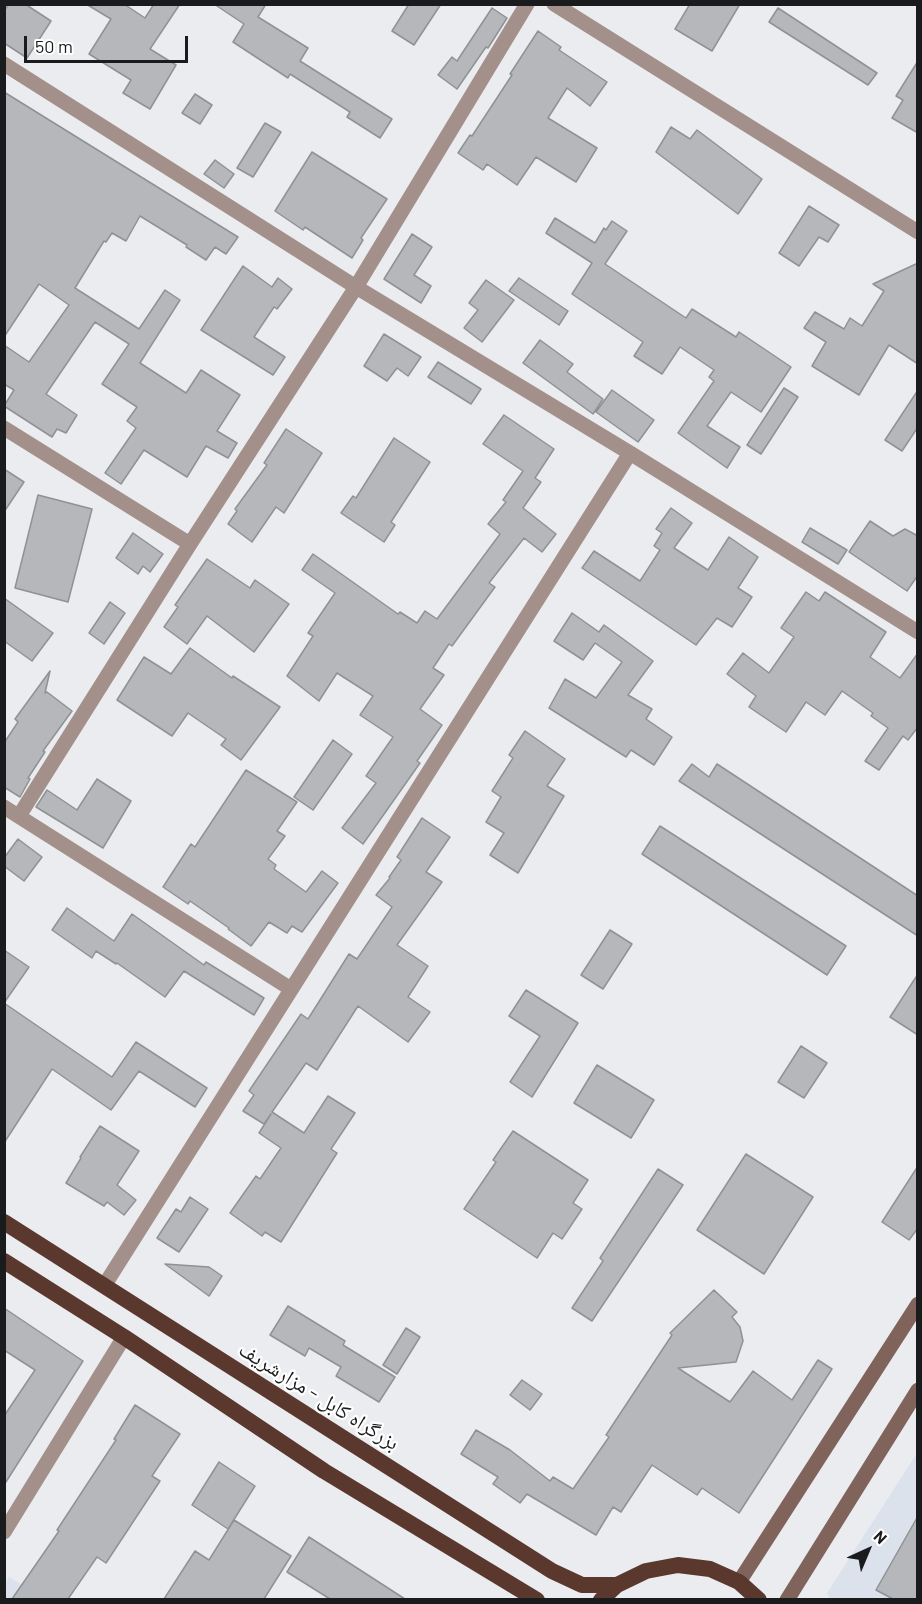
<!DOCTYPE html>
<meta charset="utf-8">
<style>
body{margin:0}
#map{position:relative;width:922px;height:1604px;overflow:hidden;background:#eaecf0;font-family:Barlow,sans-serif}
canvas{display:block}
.frame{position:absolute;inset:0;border:6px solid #1a1b1c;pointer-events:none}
.north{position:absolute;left:838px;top:1520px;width:60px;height:60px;-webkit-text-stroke:4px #fff;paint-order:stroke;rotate:44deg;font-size:16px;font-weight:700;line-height:24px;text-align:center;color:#1a1b1c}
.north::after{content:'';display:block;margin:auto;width:21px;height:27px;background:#1a1b1c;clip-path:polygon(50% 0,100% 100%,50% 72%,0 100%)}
.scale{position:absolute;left:24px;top:36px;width:164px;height:27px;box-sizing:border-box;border:3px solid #1a1b1c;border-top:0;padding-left:8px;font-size:18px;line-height:21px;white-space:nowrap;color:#1a1b1c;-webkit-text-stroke:4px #fff;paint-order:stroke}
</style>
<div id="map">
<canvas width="922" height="1604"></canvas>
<div class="frame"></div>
<div class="north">N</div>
<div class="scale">50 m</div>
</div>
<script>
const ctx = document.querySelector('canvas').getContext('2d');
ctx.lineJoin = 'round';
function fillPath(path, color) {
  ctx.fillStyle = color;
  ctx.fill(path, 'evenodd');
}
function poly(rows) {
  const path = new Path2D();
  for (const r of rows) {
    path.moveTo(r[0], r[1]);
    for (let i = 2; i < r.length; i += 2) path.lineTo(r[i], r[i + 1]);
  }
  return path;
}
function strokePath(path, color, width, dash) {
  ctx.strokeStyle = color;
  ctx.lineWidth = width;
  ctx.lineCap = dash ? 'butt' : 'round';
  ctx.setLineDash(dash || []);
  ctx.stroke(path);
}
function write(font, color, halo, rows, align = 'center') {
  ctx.font = font + ' Barlow,"Noto Naskh Arabic",sans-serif';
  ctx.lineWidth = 4.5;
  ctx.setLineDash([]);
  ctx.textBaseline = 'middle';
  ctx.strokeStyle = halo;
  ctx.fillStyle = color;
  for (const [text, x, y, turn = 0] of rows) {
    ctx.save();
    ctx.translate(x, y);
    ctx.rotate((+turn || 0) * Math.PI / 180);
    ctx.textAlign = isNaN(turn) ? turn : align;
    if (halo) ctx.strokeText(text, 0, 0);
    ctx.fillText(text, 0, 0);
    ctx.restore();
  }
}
fillPath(poly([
 [917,1453,917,1599,830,1599,827,1593],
 [9,1577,45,1599,5,1599,4,1585]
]), '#dbe2ec');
const building = poly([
 [9,4,25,4,51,21,27,58,4,43,4,11,9,4],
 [86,4,124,4,145,18,154,4,180,4,150,49,176,65,150,109,123,93,131,80,89,54,111,19,86,4],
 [214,4,266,4,258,17,308,48,300,61,392,119,380,138,347,117,350,112,290,74,288,78,233,42,244,24,214,4],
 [409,4,441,4,414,45,392,31,409,4],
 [690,4,740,4,712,51,675,29,690,4],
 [492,8,507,18,488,48,486,47,457,89,438,75,452,57,457,61,492,8],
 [778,8,877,73,868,85,769,22,778,8],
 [538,31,561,47,559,50,607,82,590,106,567,88,548,118,597,148,576,182,536,157,517,185,487,164,483,170,458,153,470,135,472,136,512,75,510,74,538,31],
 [918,61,918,133,892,118,903,100,896,96,918,61],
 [4,92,238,237,226,254,215,247,206,260,186,247,187,245,140,216,126,241,112,233,106,242,104,241,75,288,139,329,165,290,180,300,140,363,186,393,201,370,240,395,217,431,237,443,228,458,206,446,187,477,144,450,121,484,105,473,136,428,127,421,137,407,102,384,129,344,95,322,46,394,77,415,66,433,57,429,52,437,4,406,14,390,4,384,4,345,29,362,69,305,39,284,4,337,4,92],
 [195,94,212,105,200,124,182,113,195,94],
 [265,123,281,132,253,177,237,168,265,123],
 [671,127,690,139,697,130,762,179,738,214,656,152,671,127],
 [312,152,387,199,361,238,363,240,352,258,305,227,303,230,275,211,312,152],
 [215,160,234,174,224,188,204,174,215,160],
 [809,206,839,225,828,242,819,237,799,266,779,253,809,206],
 [555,218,595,243,604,228,606,230,612,221,627,231,605,264,686,318,692,309,736,337,739,332,791,367,761,412,731,392,707,426,740,447,727,468,678,433,714,381,709,377,714,370,680,347,662,374,634,356,643,342,572,294,592,263,546,233,555,218],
 [412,234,432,247,414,275,431,286,421,303,384,279,412,234],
 [918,263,918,364,889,345,859,395,812,366,826,342,804,328,815,312,844,329,850,318,862,326,884,291,873,284,918,263],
 [243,266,272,287,278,278,292,289,277,309,274,307,254,337,285,357,273,375,201,330,243,266],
 [519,278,568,311,559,325,509,291,519,278],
 [486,280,514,300,482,342,464,328,478,310,469,303,486,280],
 [384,334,421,357,408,376,397,368,387,381,364,366,384,334],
 [540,340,573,364,567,372,603,399,593,414,523,363,540,340],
 [438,362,481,389,471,404,428,377,438,362],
 [784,388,798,397,761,454,747,445,784,388],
 [612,390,654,420,638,442,596,412,612,390],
 [918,390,918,427,902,451,885,440,918,390],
 [504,415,554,449,535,478,541,482,523,508,556,534,542,552,524,538,489,583,495,587,452,646,449,644,433,668,444,675,420,709,442,725,417,761,420,763,363,844,342,828,376,783,366,776,393,737,360,715,373,696,337,673,319,701,287,676,313,636,308,633,335,593,302,570,313,554,398,614,400,612,417,623,425,611,437,619,500,534,488,524,506,502,503,500,523,471,483,444,504,415],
 [286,429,322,453,284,513,276,507,252,542,228,524,237,511,235,509,267,465,264,463,286,429],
 [394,438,430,462,391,522,395,525,384,542,341,513,353,496,356,498,394,438],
 [4,469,24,482,4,512,4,469],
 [38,495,92,509,68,602,15,588,38,495],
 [671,508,692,523,674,548,708,570,729,537,758,557,738,588,752,597,732,627,717,618,696,645,582,568,594,551,640,581,660,550,654,546,662,533,656,529,671,508],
 [870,521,893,536,905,529,918,536,918,575,907,591,849,552,870,521],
 [810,528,847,550,838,564,802,542,810,528],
 [133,533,163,554,150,572,143,566,138,574,116,558,133,533],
 [207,559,250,588,255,580,289,604,254,652,207,616,187,644,164,627,178,607,175,605,207,559],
 [806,592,819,601,825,592,886,632,870,657,900,678,918,653,918,727,908,740,903,736,879,770,865,761,888,728,871,716,873,713,842,691,825,715,806,702,786,732,749,707,756,696,727,674,743,653,769,673,794,637,781,628,806,592],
 [4,598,53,633,32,661,4,641,4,598],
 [110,602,125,613,104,644,89,633,110,602],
 [572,613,599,632,604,625,653,661,628,695,652,709,646,719,672,737,654,765,631,750,626,757,549,708,565,679,596,698,622,662,595,643,583,660,554,641,572,613],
 [190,648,232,678,233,676,280,707,241,760,221,745,226,739,188,713,172,736,117,700,144,657,171,674,190,648],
 [50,671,45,693,47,692,72,711,43,751,45,752,28,778,30,779,20,797,4,787,4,743,18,722,15,719,50,671],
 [525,731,565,759,547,786,564,796,518,873,490,855,504,833,486,822,501,797,492,791,513,758,509,755,525,731],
 [333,740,352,754,313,810,294,797,333,740],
 [692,764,709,777,717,764,918,896,918,936,679,781,692,764],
 [246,770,297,802,277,831,285,836,268,859,276,865,274,869,306,892,322,871,338,883,302,932,292,926,287,933,269,922,251,946,228,929,229,928,190,901,188,904,163,887,191,844,195,847,246,770],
 [97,779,131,801,103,848,36,807,47,790,77,810,97,779],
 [422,818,450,837,426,872,442,882,397,945,428,966,408,997,430,1012,408,1042,358,1006,317,1070,306,1063,272,1112,304,1133,328,1096,355,1113,331,1149,337,1153,281,1242,265,1232,262,1236,230,1213,256,1176,260,1179,281,1148,259,1133,271,1114,264,1124,243,1111,254,1095,249,1091,301,1014,308,1019,349,954,357,959,392,907,376,895,390,878,389,877,401,860,397,857,422,818],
 [660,826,846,946,827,975,642,854,660,826],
 [18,839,42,857,24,881,4,866,4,858,18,839],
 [67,908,114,941,132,914,204,965,206,962,264,998,254,1015,184,971,165,997,117,963,116,964,96,951,92,958,52,930,67,908],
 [610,930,632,944,603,989,581,975,610,930],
 [4,950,29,967,4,1003,4,950],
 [918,974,918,1035,890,1017,918,974],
 [526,990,578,1023,532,1097,510,1082,540,1036,509,1016,526,990],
 [4,1003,112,1077,136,1042,207,1088,195,1107,139,1071,111,1110,52,1069,4,1143,4,1003],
 [801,1046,827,1063,804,1098,778,1082,801,1046],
 [597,1065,654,1100,631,1138,574,1103,597,1065],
 [100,1126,139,1151,117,1185,136,1200,124,1215,107,1202,104,1206,66,1183,81,1158,80,1157,100,1126],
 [513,1131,588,1180,573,1203,582,1209,562,1239,553,1233,537,1258,464,1209,496,1162,493,1160,513,1131],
 [746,1154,813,1197,764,1274,697,1230,746,1154],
 [918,1166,918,1228,909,1240,882,1222,918,1166],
 [658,1169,683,1185,592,1321,572,1308,603,1261,600,1258,658,1169],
 [190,1197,208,1209,179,1252,157,1238,176,1209,181,1212,190,1197],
 [165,1264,209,1267,222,1276,209,1296,165,1264],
 [714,1290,737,1312,732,1317,740,1327,743,1341,736,1362,678,1368,730,1402,753,1371,792,1400,818,1360,832,1369,739,1513,702,1488,697,1495,652,1465,621,1512,613,1507,596,1535,527,1494,520,1503,493,1484,498,1477,461,1454,476,1430,510,1450,550,1481,553,1477,573,1489,609,1437,606,1435,672,1335,670,1333,714,1290],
 [288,1306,345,1341,343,1345,395,1377,379,1402,336,1376,341,1367,309,1348,305,1356,270,1335,288,1306],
 [4,1308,83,1361,4,1485,4,1416,35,1370,4,1350,4,1308],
 [406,1328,420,1337,397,1374,383,1365,406,1328],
 [522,1380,542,1394,530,1410,510,1395,522,1380],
 [135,1405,180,1434,152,1476,160,1481,106,1563,97,1557,68,1599,12,1599,59,1531,57,1530,116,1440,114,1439,135,1405],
 [219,1462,255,1486,228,1529,192,1505,219,1462],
 [918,1516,918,1599,893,1599,876,1590,918,1516],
 [234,1520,291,1556,264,1599,164,1599,195,1551,209,1560,234,1520],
 [309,1537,405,1599,330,1599,287,1572,309,1537]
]);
fillPath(building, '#b5b7ba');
strokePath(building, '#8f9295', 1.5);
strokePath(poly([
 [554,4,918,232],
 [4,64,356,287,630,453,918,632],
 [4,428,190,544],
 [4,807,291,989],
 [19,816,190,544,356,287,527,4],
 [104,1286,630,453],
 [4,1532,124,1337]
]), '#a4908a', 15);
strokePath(poly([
 [739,1582,918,1304],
 [787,1600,918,1390]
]), '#80645c', 15);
strokePath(poly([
 [4,1222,552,1571,582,1585,617,1585],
 [4,1261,124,1337,324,1471,537,1600],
 [601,1600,617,1585,646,1571,678,1565,710,1569,739,1582,759,1600]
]), '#5a382e', 16);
write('21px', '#1a1b1c', '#fff', [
 ["بزرگراه کابل - مزارشریف",319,1396,32]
]);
</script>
